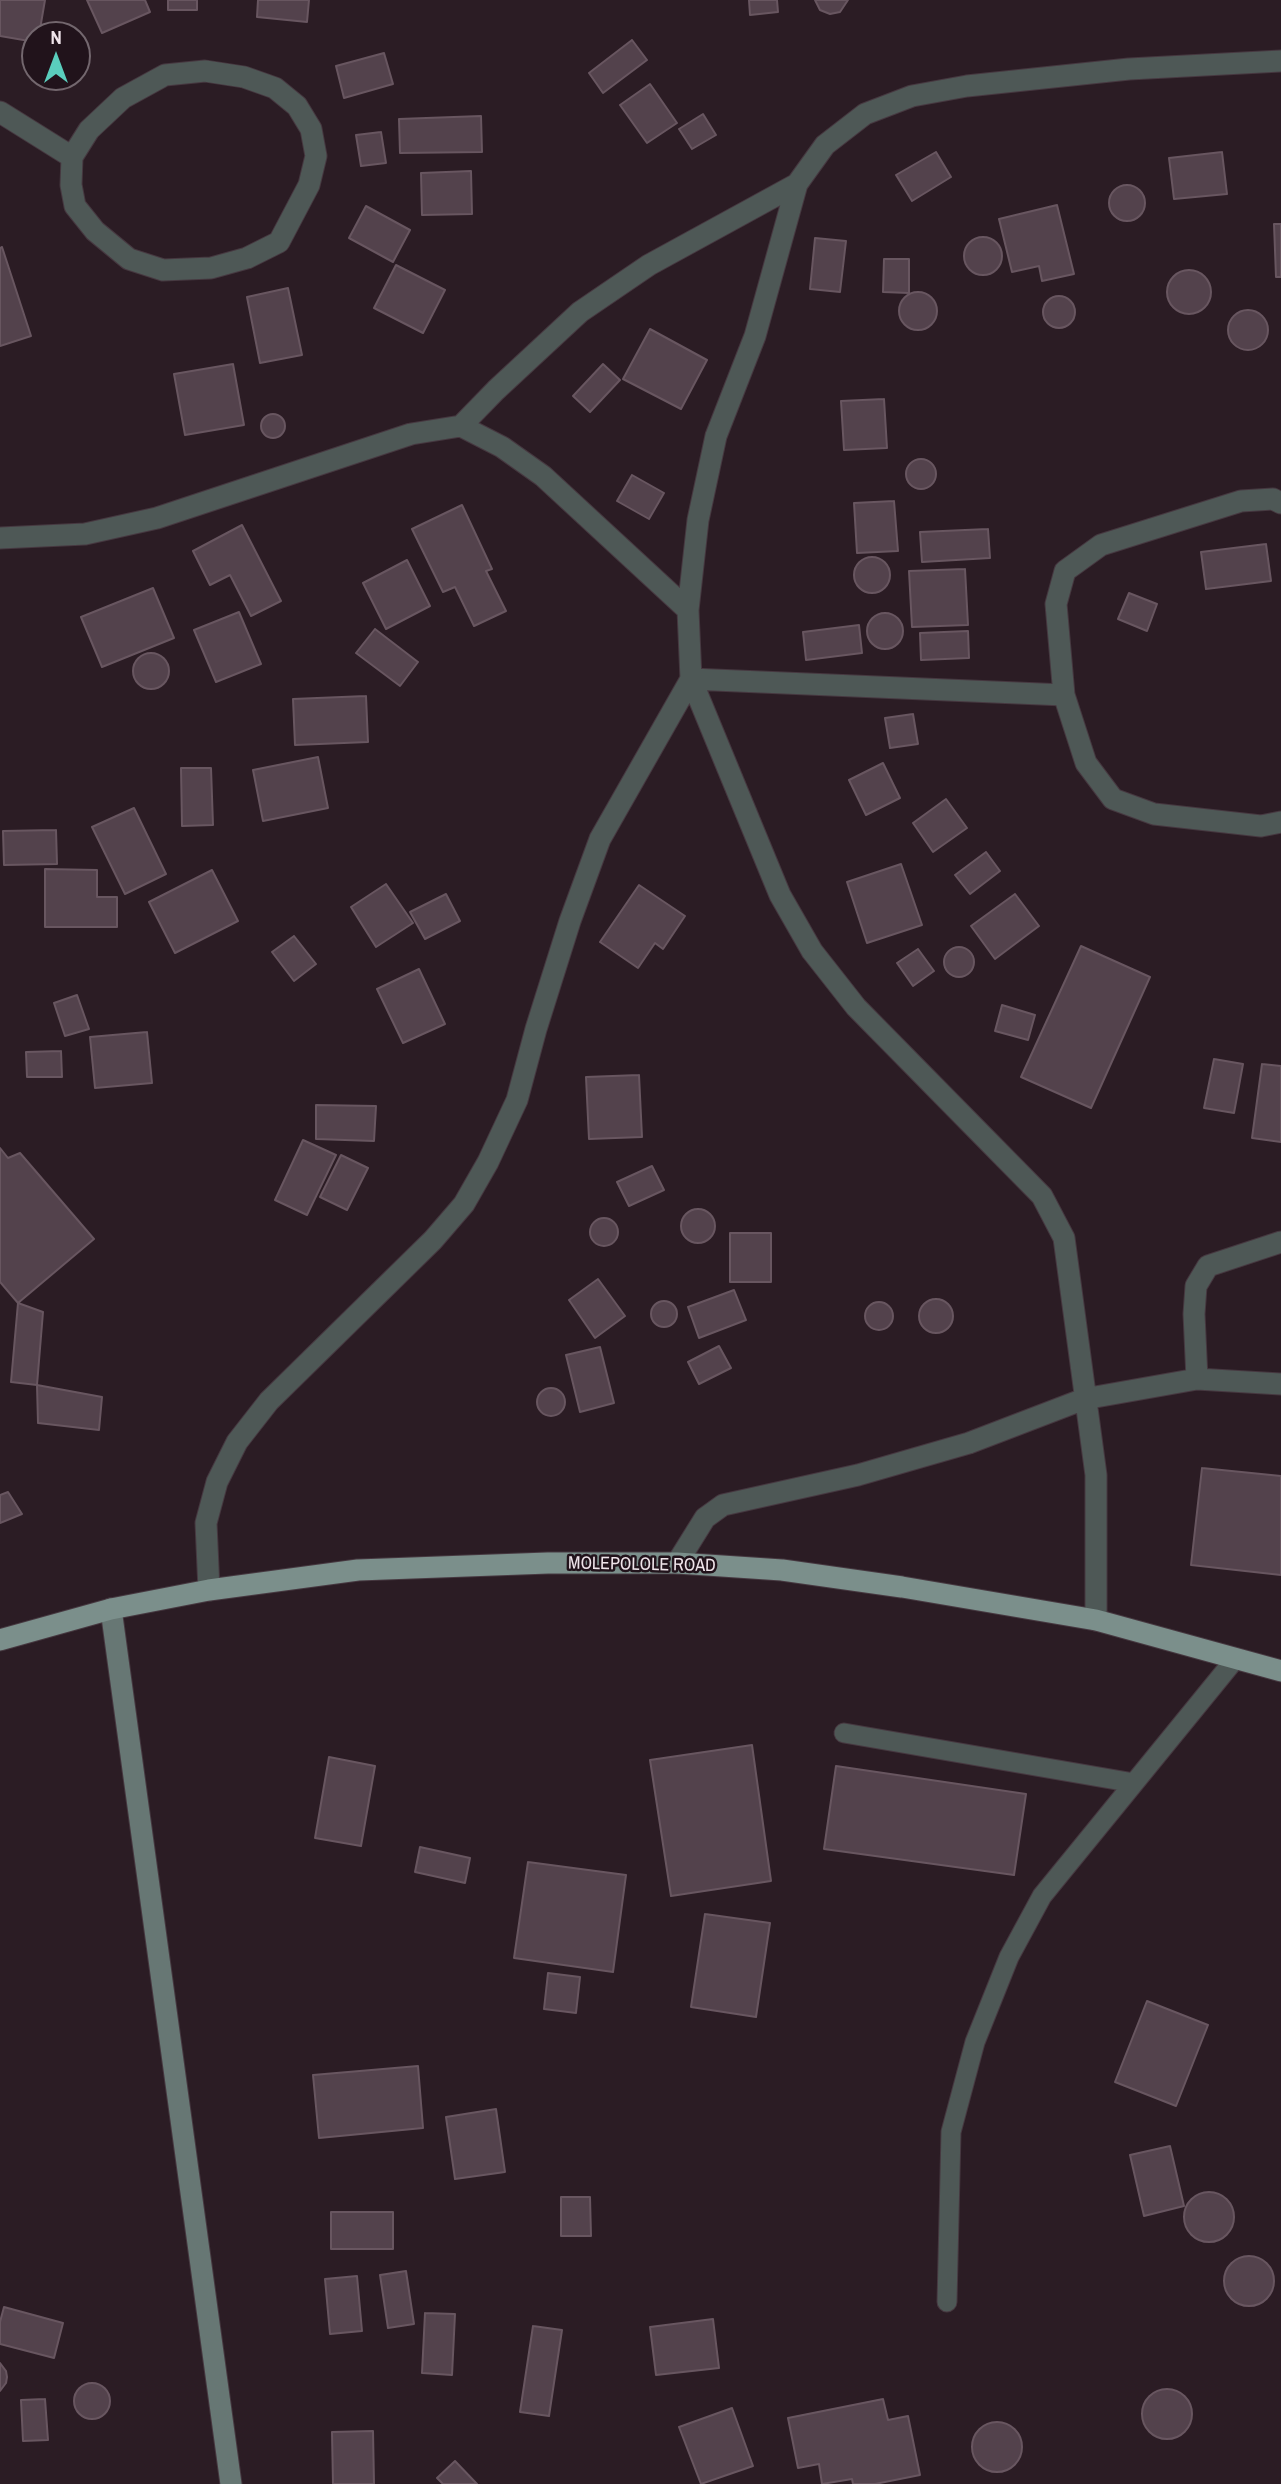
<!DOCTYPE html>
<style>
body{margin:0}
#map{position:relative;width:1281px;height:2484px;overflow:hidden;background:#2b1c24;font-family:"Archivo Narrow",sans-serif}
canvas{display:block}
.north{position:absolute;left:21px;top:21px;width:70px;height:70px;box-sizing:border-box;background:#21131b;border:2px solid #73676e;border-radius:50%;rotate:0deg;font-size:19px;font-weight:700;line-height:28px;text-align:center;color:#efe4ea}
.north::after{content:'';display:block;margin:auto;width:24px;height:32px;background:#5acebd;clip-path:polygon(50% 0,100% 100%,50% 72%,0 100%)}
</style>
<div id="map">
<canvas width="1281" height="2484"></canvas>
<div class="north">N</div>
</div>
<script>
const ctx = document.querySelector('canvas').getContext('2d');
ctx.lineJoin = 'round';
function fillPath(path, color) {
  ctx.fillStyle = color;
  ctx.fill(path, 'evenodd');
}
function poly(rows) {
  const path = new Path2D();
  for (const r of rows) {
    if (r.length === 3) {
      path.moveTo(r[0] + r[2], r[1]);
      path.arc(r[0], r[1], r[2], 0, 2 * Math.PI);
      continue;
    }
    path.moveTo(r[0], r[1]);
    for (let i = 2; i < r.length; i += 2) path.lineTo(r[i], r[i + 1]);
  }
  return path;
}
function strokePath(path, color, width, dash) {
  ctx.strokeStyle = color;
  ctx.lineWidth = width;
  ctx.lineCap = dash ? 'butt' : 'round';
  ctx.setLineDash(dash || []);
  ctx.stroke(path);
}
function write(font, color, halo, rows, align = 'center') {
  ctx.font = font + ' "Archivo Narrow",sans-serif';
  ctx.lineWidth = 5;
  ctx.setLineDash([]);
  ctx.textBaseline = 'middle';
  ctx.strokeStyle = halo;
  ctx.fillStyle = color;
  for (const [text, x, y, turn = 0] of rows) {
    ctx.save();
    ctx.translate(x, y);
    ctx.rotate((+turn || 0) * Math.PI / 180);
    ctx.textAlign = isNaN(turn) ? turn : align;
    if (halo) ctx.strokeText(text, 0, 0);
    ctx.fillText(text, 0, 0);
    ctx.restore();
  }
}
const building = poly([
 [0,0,45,0,39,35,35,35,35,42,0,36,0,0],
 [87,0,145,0,150,12,102,33,87,0],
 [168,0,197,0,197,10,168,10,168,0],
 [258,0,309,0,307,22,257,17,258,0],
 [749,0,777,0,778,12,750,15,749,0],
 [815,0,848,0,840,12,830,14,820,10,815,0],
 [632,40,647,60,603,93,589,73,632,40],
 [384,53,393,84,344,98,336,66,384,53],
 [650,84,677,123,647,143,620,105,650,84],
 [703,114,716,135,692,149,679,129,703,114],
 [481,116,482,152,400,153,399,119,481,116],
 [381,132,386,163,361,166,356,135,381,132],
 [936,152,951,177,912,201,896,175,936,152],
 [1222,152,1227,194,1174,199,1169,158,1222,152],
 [471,171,472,214,422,215,421,173,471,171],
 [1127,203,18],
 [1057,205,1074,274,1042,281,1039,266,1012,272,999,219,1057,205],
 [366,206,410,230,393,262,349,238,366,206],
 [1274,224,1281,224,1281,277,1276,277,1274,224],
 [983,256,19],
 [815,238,846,241,840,292,810,289,815,238],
 [2,247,31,336,0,346,0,248,2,247],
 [884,259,909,259,909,293,883,292,884,259],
 [396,265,445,290,423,333,374,308,396,265],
 [1189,292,22],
 [288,288,302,355,260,363,247,297,288,288],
 [918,311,19],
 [1059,312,16],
 [1248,330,20],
 [650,329,707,360,681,409,623,379,650,329],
 [233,364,244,425,185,435,174,374,233,364],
 [603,364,620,380,590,412,573,396,603,364],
 [884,399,887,448,844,450,841,401,884,399],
 [273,426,12],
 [921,474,15],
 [632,475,664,493,649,519,617,501,632,475],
 [894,501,898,551,857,553,854,503,894,501],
 [462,505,492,569,486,571,506,611,474,626,455,587,443,592,412,529,462,505],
 [242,525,281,601,251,616,230,575,210,585,193,551,242,525],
 [988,529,990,558,922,562,920,532,988,529],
 [1266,544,1271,581,1206,589,1201,552,1266,544],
 [872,575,18],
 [407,560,430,606,386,629,363,583,407,560],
 [965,569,968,625,912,627,909,571,965,569],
 [153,588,174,638,102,667,81,617,153,588],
 [1129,593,1157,604,1147,631,1118,619,1129,593],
 [239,612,261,664,216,682,194,630,239,612],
 [885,631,18],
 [859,625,862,653,806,660,803,632,859,625],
 [375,629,418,662,400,686,356,653,375,629],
 [968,631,969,658,921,660,920,633,968,631],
 [151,671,18],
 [366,696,368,742,295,745,293,699,366,696],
 [913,714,918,744,890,748,885,718,913,714],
 [318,757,328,808,263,821,253,770,318,757],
 [883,763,900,798,866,815,849,780,883,763],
 [181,768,211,768,213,825,182,826,181,768],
 [946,799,967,828,933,852,913,823,946,799],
 [134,808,166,874,125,894,92,827,134,808],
 [56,830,57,864,4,865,3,831,56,830],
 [986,852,1000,871,970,894,955,875,986,852],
 [901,864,922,925,867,943,847,882,901,864],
 [45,869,97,870,97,897,117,897,117,927,45,927,45,869],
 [212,870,238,921,175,953,149,902,212,870],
 [386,884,413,923,376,947,351,907,386,884],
 [639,885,685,916,663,949,655,943,638,968,600,942,639,885],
 [446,894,460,921,425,939,410,912,446,894],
 [1015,894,1039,926,995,959,971,926,1015,894],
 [294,936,316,964,294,981,272,952,294,936],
 [1081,946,1150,977,1091,1108,1021,1077,1081,946],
 [959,962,15],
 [918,949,934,971,913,986,897,963,918,949],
 [419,969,445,1024,403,1043,377,989,419,969],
 [77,995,89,1029,65,1036,54,1003,77,995],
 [1002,1005,1035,1015,1028,1040,995,1031,1002,1005],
 [147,1032,152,1083,95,1088,90,1037,147,1032],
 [61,1051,62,1077,27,1077,26,1052,61,1051],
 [1214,1059,1243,1064,1234,1113,1204,1108,1214,1059],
 [1262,1064,1281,1066,1281,1142,1252,1138,1262,1064],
 [639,1075,642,1137,589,1139,586,1077,639,1075],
 [316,1105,376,1106,374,1141,316,1139,316,1105],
 [303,1140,336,1155,307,1215,275,1200,303,1140],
 [0,1148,8,1158,20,1153,94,1239,18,1303,0,1282,0,1148],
 [341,1155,368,1168,347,1210,320,1197,341,1155],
 [652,1166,664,1190,629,1206,617,1182,652,1166],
 [698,1226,17],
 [604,1232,14],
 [730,1233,771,1233,771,1282,730,1282,730,1233],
 [598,1279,625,1316,595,1338,569,1300,598,1279],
 [734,1290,746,1320,699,1338,688,1307,734,1290],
 [936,1316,17],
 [664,1314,13],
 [879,1316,14],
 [18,1303,43,1312,37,1385,11,1382,18,1303],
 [719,1346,731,1368,699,1384,688,1362,719,1346],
 [600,1347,614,1403,580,1412,566,1355,600,1347],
 [37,1385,102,1397,99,1430,38,1423,37,1385],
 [551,1402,14],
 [1202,1468,1281,1476,1281,1575,1191,1565,1202,1468],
 [8,1492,22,1514,0,1523,0,1495,8,1492],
 [752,1745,771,1881,671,1896,650,1760,752,1745],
 [329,1757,375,1766,361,1846,315,1838,329,1757],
 [836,1766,1026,1794,1014,1875,824,1849,836,1766],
 [420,1847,470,1858,465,1883,415,1872,420,1847],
 [528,1862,626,1875,613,1972,514,1958,528,1862],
 [705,1914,770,1923,756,2017,691,2007,705,1914],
 [548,1973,580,1977,576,2013,544,2009,548,1973],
 [1147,2001,1208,2025,1176,2106,1115,2082,1147,2001],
 [418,2066,423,2128,319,2138,313,2075,418,2066],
 [496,2109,505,2172,455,2179,446,2117,496,2109],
 [1170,2146,1184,2206,1144,2216,1130,2155,1170,2146],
 [1209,2217,25],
 [561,2197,590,2197,591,2236,561,2236,561,2197],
 [331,2212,393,2212,393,2249,331,2249,331,2212],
 [1249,2281,25],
 [406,2271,414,2324,388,2328,380,2275,406,2271],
 [357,2276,362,2331,330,2334,325,2279,357,2276],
 [4,2307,63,2323,54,2358,0,2344,0,2322,4,2307],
 [425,2313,455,2314,452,2375,422,2373,425,2313],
 [713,2319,719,2368,656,2375,650,2327,713,2319],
 [533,2326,562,2330,549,2416,520,2412,533,2326],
 [0,2363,6,2371,7,2377,6,2383,0,2391,0,2363],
 [92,2401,18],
 [1167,2414,25],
 [45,2399,48,2440,23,2441,21,2400,45,2399],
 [883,2399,888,2420,908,2416,920,2475,875,2484,853,2484,852,2479,822,2484,819,2464,798,2468,788,2418,883,2399],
 [732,2408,753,2466,701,2484,679,2427,732,2408],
 [997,2447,25],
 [373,2431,374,2484,333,2484,332,2432,373,2431],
 [455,2461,477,2484,443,2484,437,2478,455,2461]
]);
fillPath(building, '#53424c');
strokePath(building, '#685660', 2);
const lane = poly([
 [844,1733,1134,1783],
 [947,2302,951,2132,975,2042,1009,1957,1042,1896,1236,1658]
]);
const street = poly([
 [205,71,244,77,275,88,297,106,311,129,316,156,309,185,279,242,247,258,211,268,163,270,129,259,95,231,75,206,71,185,72,157,89,130,123,98,165,75,205,71],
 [0,112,72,157],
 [461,426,502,447,543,476,688,610],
 [1281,503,1273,499,1241,501,1101,545,1065,571,1056,604,1064,695,1086,763,1113,799,1154,814,1261,826,1281,822],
 [0,538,85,534,157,518,411,434,461,426,496,390,580,312,649,265,797,184,825,145,865,114,912,96,967,86,1129,69,1281,61],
 [1064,695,691,679,780,895,812,951,856,1007,1042,1196,1064,1238,1096,1475,1096,1620],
 [1197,1379,1194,1314,1196,1286,1208,1266,1281,1242],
 [677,1563,705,1518,723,1505,858,1475,969,1443,1084,1399,1197,1379,1281,1384],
 [209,1590,206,1523,217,1482,237,1442,269,1401,433,1240,464,1204,488,1162,517,1100,536,1029,570,921,600,839,691,679,688,610,698,520,716,436,755,336,797,184]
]);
const secondary = poly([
 [111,1609,231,2484]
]);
const primary = poly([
 [0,1640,111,1609,209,1590,358,1570,548,1563,677,1563,782,1570,902,1587,1096,1620,1281,1671]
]);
strokePath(lane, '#463840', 21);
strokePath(street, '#463840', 23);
strokePath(secondary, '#463840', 23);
strokePath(primary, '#463840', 23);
strokePath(lane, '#4e5856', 19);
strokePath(street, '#4e5856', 21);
strokePath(secondary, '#677774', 21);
strokePath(primary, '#7b8f8b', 21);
write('18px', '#efe4ea', '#21131b', [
 ["MOLEPOLOLE ROAD",642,1565,1]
]);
</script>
